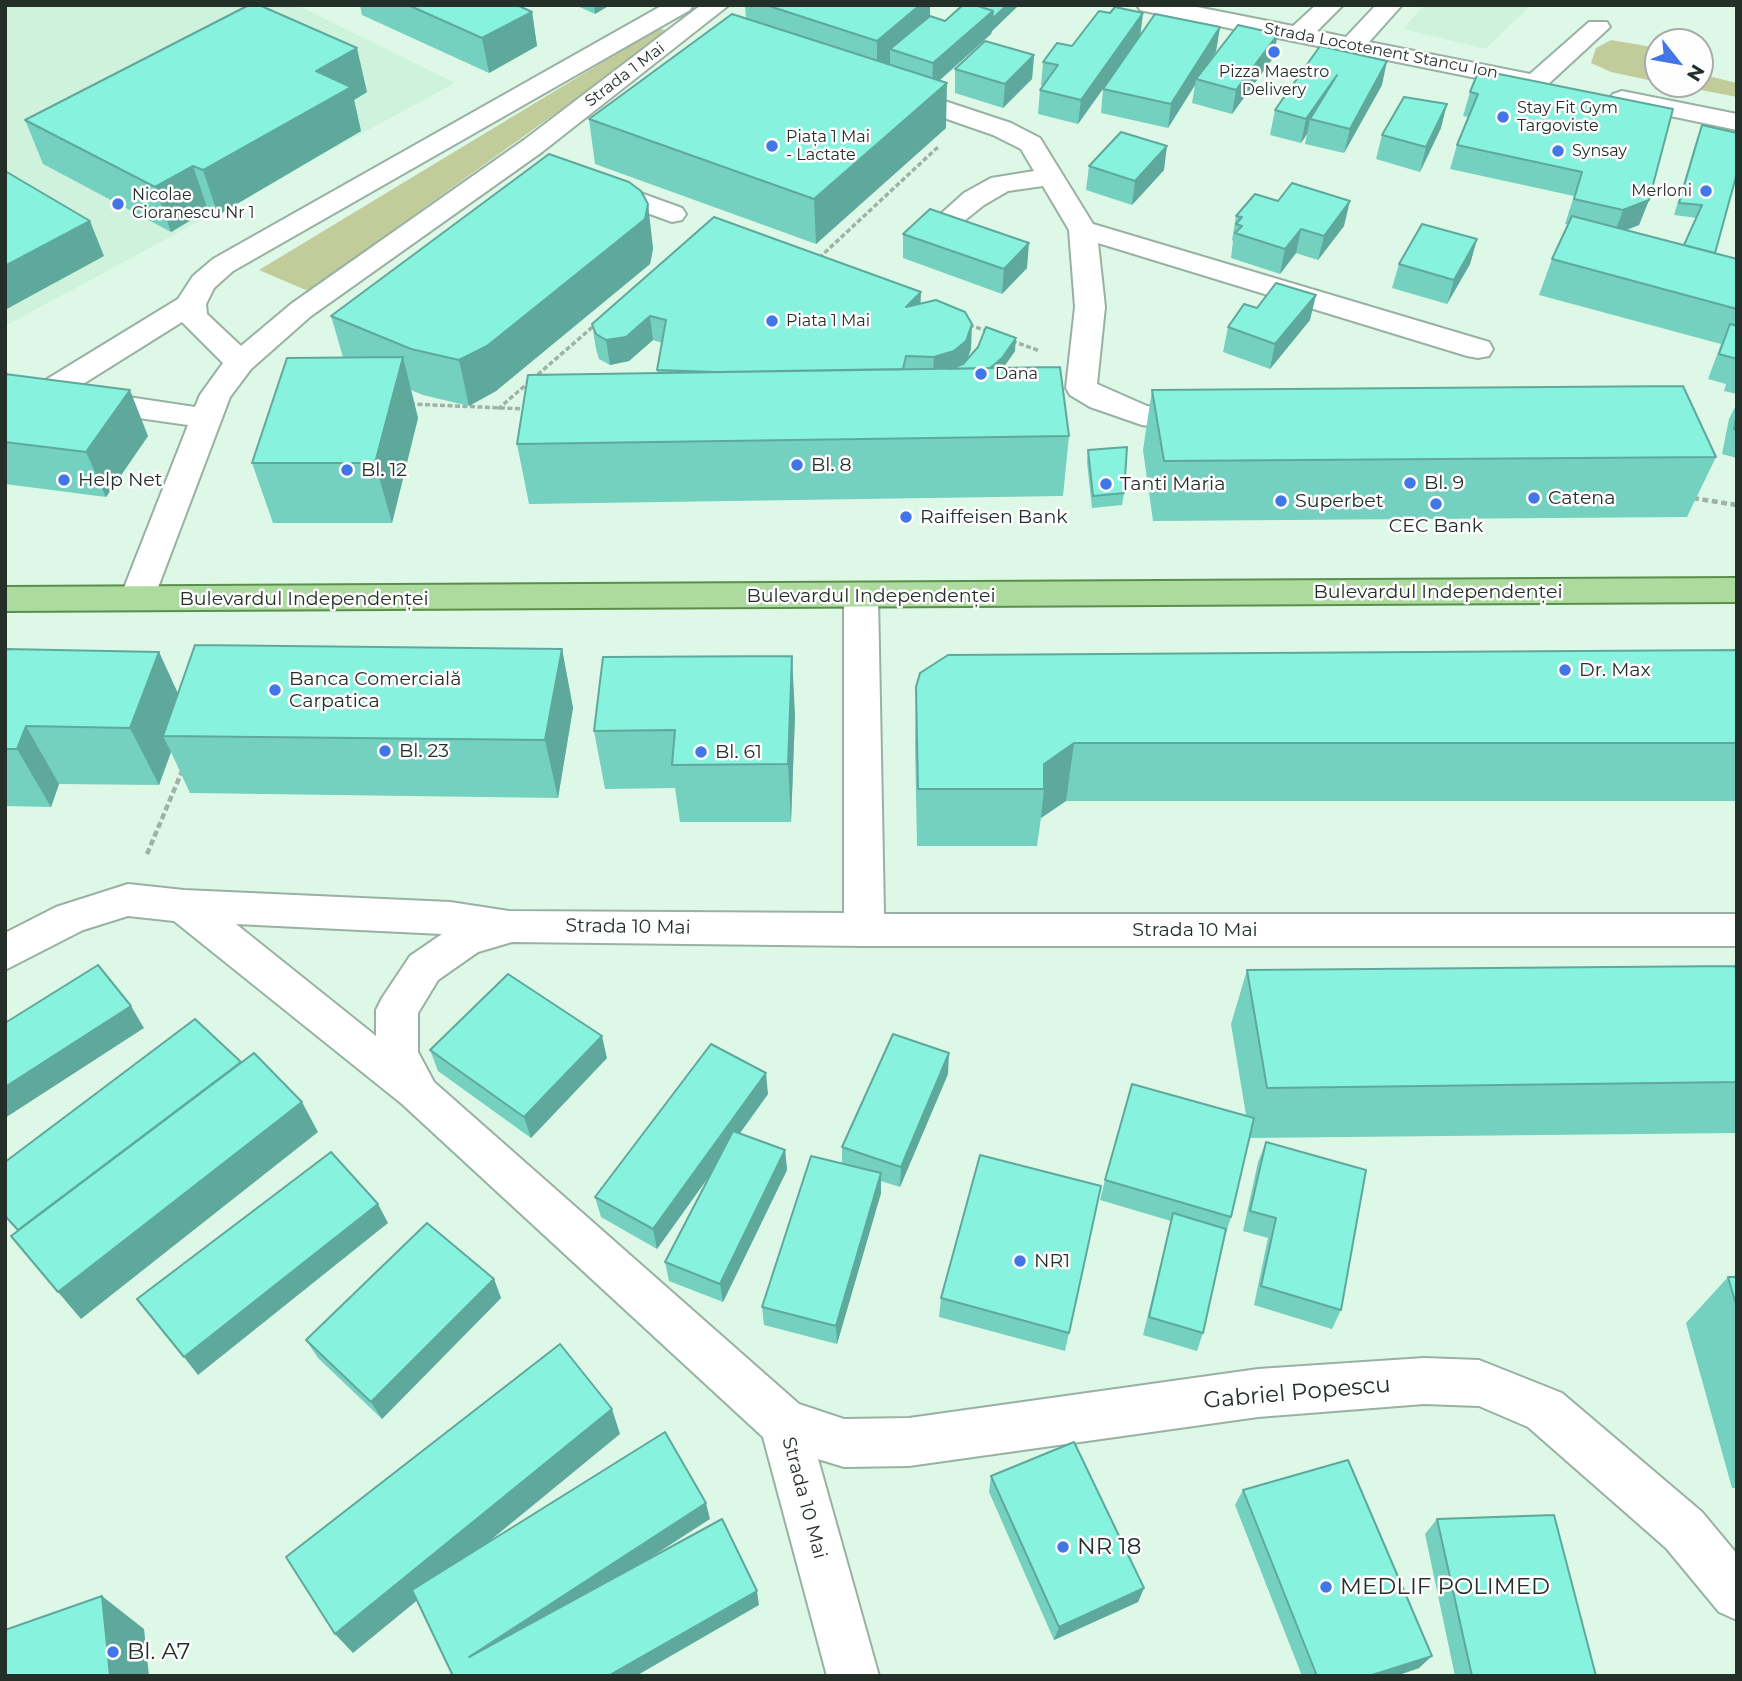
<!DOCTYPE html>
<meta charset="utf-8">
<style>
body{margin:0}
#map{position:relative;width:1742px;height:1681px;overflow:hidden;background:#def8e8;font-family:Montserrat,sans-serif}
canvas{display:block}
.frame{position:absolute;inset:0;border:7px solid #252f29;pointer-events:none}
.north{position:absolute;left:1644px;top:28px;width:70px;height:70px;box-sizing:border-box;background:#fefefe;border:2px solid #a7aba9;border-radius:50%;rotate:121deg;font-size:19px;font-weight:700;line-height:28px;text-align:center;color:#252f29}
.north::after{content:'';display:block;margin:auto;width:24px;height:32px;background:#4276e7;clip-path:polygon(50% 0,100% 100%,50% 72%,0 100%)}
</style>
<div id="map">
<canvas width="1742" height="1681"></canvas>
<div class="frame"></div>
<div class="north">N</div>
</div>
<script>
const ctx = document.querySelector('canvas').getContext('2d');
ctx.lineJoin = 'round';
function fillPath(path, color) {
  ctx.fillStyle = color;
  ctx.fill(path, 'evenodd');
}
function poly(rows) {
  const path = new Path2D();
  for (const r of rows) {
    path.moveTo(r[0], r[1]);
    for (let i = 2; i < r.length; i += 2) path.lineTo(r[i], r[i + 1]);
  }
  return path;
}
function strokePath(path, color, width, dash) {
  ctx.strokeStyle = color;
  ctx.lineWidth = width;
  ctx.lineCap = dash ? 'butt' : 'round';
  ctx.setLineDash(dash || []);
  ctx.stroke(path);
}
function write(font, color, halo, rows, align = 'center') {
  ctx.font = font + ' Montserrat,sans-serif';
  ctx.lineWidth = 5;
  ctx.setLineDash([]);
  ctx.textBaseline = 'middle';
  ctx.strokeStyle = halo;
  ctx.fillStyle = color;
  for (const [text, x, y, turn = 0] of rows) {
    ctx.save();
    ctx.translate(x, y);
    ctx.rotate((+turn || 0) * Math.PI / 180);
    ctx.textAlign = isNaN(turn) ? turn : align;
    if (halo) ctx.strokeText(text, 0, 0);
    ctx.fillText(text, 0, 0);
    ctx.restore();
  }
}
fillPath(poly([
 [5,5,297,5,455,83,5,326],
 [1424,5,1531,5,1486,49,1403,29]
]), '#cff2dd');
fillPath(poly([
 [659,28,669,32,308,291,259,270],
 [1611,40,1658,48,1655,62,1658,63,1658,82,1611,72,1591,63,1596,48],
 [1700,74,1737,83,1737,97,1670,84,1700,84]
]), '#c2cc9a');
const minor = poly([
 [663,5,693,5,690,10,233,271,214,288,206,304,207,314,241,346,291,304,524,140,701,5,729,5,542,152,311,316,251,369,230,397,154,598,149,607,137,610,125,607,120,598,188,425,5,399,5,379,39,384,178,299,193,276,213,259,663,5],
 [182,322,223,363,200,395,195,407,75,389,182,322],
 [1137,5,1187,5,1293,26,1316,5,1343,5,1317,31,1346,37,1376,5,1402,5,1369,42,1530,74,1589,22,1607,22,1610,27,1545,87,1536,90,1149,12,1140,10,1137,5],
 [896,85,1011,123,1040,138,1093,224,1489,342,1493,349,1489,356,1478,358,1467,356,1098,243,1105,307,1097,384,1147,406,1209,417,1214,424,1209,431,1198,434,1142,425,1090,407,1070,395,1066,388,1075,307,1069,230,1043,186,1008,191,984,205,959,225,949,227,939,225,935,219,964,193,991,178,1034,171,1021,149,993,135,887,98,883,93,887,88,896,85],
 [1622,91,1737,114,1737,130,1613,104,1609,99,1613,94,1622,91],
 [599,178,682,208,686,214,682,220,672,222,589,192,585,186,589,180,599,178],
 [861,584,873,587,878,596,884,914,1737,914,1737,946,864,946,512,942,478,952,438,980,418,1013,418,1052,434,1082,799,1404,844,1419,909,1418,1258,1369,1424,1358,1479,1360,1562,1393,1702,1512,1737,1554,1737,1620,1719,1612,1666,1548,1528,1427,1479,1406,1424,1404,1258,1417,909,1466,844,1467,818,1459,879,1676,827,1676,763,1437,402,1104,174,921,128,916,83,930,5,970,5,933,56,907,128,884,184,890,450,902,509,911,844,913,844,596,849,587,861,584],
 [236,924,442,934,410,956,382,998,376,1010,376,1036,236,924]
]);
const major = poly([
 [1737,578,1737,602,5,611,5,587,1737,578]
]);
strokePath(minor, '#98b1a2', 4);
strokePath(major, '#5a8e4b', 4);
strokePath(poly([
 [819,258,938,147],
 [969,325,987,331],
 [1012,341,1040,351],
 [410,404,527,409],
 [498,409,596,324]
]), '#9eb2a6', 3.5, [5, 2.5]);
strokePath(poly([
 [1693,498,1737,505],
 [147,854,183,769]
]), '#9eb2a6', 4.5, [6, 3.5]);
fillPath(minor, '#fff');
fillPath(major, '#adda9e');
fillPath(poly([
 [360,5,517,5,532,12,537,46,489,73,362,15],
 [575,5,610,5,595,14],
 [745,5,930,5,930,16,945,21,963,5,1019,5,992,31,991,34,939,81,946,128,816,244,595,164,589,119,746,19],
 [1110,13,1143,13,1140,35,1220,27,1216,51,1211,60,1273,58,1232,114,1192,103,1195,85,1168,128,1101,113,1103,89,1109,80,1078,124,1038,114,1040,90,1043,86,1041,85,1043,62,1072,46],
 [1034,55,1032,79,1003,108,955,93,955,69],
 [1479,70,1649,200,1639,225,1625,230,1684,245,1697,218,1674,215,1697,138,1702,125,1715,253,1737,259,1737,394,1724,391,1726,384,1708,379,1721,344,1539,295,1552,259,1568,224,1565,224,1574,196,1450,169,1457,145,1468,117,1463,116,1470,92],
 [1382,85,1344,153,1305,144,1307,134,1301,143,1270,135,1275,110],
 [367,92,354,100,361,131,218,215,208,210,171,232,43,164,25,120],
 [1441,128,1420,172,1376,159,1382,135],
 [1089,166,1164,170,1132,205,1086,190],
 [648,204,653,249,650,264,496,391,469,406,423,395,411,390,418,418,392,523,273,523,252,463,343,357,331,316],
 [1236,216,1344,226,1318,260,1296,253,1280,274,1231,258,1233,241,1232,240],
 [714,217,921,304,971,349,967,359,1015,351,1003,368,1069,436,1063,496,529,504,517,444,657,373,662,343,653,340,629,361,610,365,599,359,596,349,592,324],
 [903,234,1027,268,1002,294,903,258],
 [1477,239,1470,264,1447,304,1392,288,1399,264],
 [1257,308,1310,320,1270,369,1223,352,1228,327],
 [5,374,148,436,106,497,5,484],
 [1152,390,1716,457,1687,517,1153,521,1143,450],
 [1737,403,1737,458,1722,454,1729,419],
 [1088,450,1124,493,1122,505,1092,508,1087,462],
 [5,649,159,652,178,694,562,649,573,708,558,798,190,793,171,752,159,785,59,784,51,807,5,806],
 [1737,650,1737,801,1066,801,1041,818,1037,846,917,846,915,745,916,687],
 [795,715,791,822,680,822,675,788,605,789,594,731],
 [1737,967,1737,1133,1249,1138,1231,1217,1226,1233,1203,1333,1197,1351,1143,1335,1171,1221,1100,1200,1105,1180,1246,1115,1231,1024,1247,970,1735,969],
 [430,1050,607,1058,531,1138,438,1071],
 [948,1074,900,1187,881,1181,881,1193,837,1344,764,1325,762,1307,842,1163,842,1147],
 [768,1094,740,1133,785,1150,787,1170,723,1302,669,1281,665,1262,710,1175,657,1249,601,1217,595,1197],
 [1266,1142,1341,1310,1332,1329,1254,1305,1268,1238,1243,1231,1258,1162],
 [1101,1186,1065,1351,939,1317,941,1298],
 [1728,1277,1737,1277,1737,1488,1732,1488,1686,1323],
 [494,1279,501,1298,382,1419,318,1358,306,1340],
 [991,1476,1144,1588,1138,1602,1054,1640,989,1492],
 [1243,1490,1419,1668,1396,1676,1302,1676,1235,1505],
 [1437,1519,1596,1676,1455,1676,1425,1534]
]), '#74d0bf');
fillPath(poly([
 [594,5,610,5,595,14],
 [920,5,930,5,930,30,890,49,890,64,877,76,877,41],
 [1007,5,1019,5,992,31,991,34,932,87,933,63,993,11],
 [532,12,537,46,489,73,482,38],
 [1143,13,1140,37,1078,124,1081,100],
 [1220,27,1216,51,1198,80,1196,79,1195,85,1168,128,1171,104],
 [1278,34,1273,58,1232,114,1236,90],
 [357,48,367,92,354,100,361,131,218,215,203,170,316,71],
 [1034,55,1032,79,1003,108,1005,84],
 [1387,61,1382,85,1344,153,1350,129],
 [1337,75,1310,119,1307,134,1301,143,1306,119],
 [947,83,946,128,816,244,814,199],
 [1447,104,1441,128,1420,172,1426,147],
 [1167,146,1164,170,1132,205,1135,181],
 [193,166,208,210,171,232,155,187],
 [1649,200,1639,225,1614,235,1623,210],
 [1350,201,1344,226,1318,260,1324,236],
 [648,204,653,249,650,264,496,391,469,406,459,360],
 [90,221,104,256,5,310,5,266],
 [1301,229,1296,253,1280,274,1285,249],
 [1477,239,1470,264,1447,304,1454,280],
 [1029,243,1027,268,1002,294,1004,269],
 [921,292,920,317,906,307],
 [1316,295,1310,320,1270,369,1275,344],
 [650,316,653,340,629,361,610,365,606,340],
 [972,324,971,349,965,366,933,382,934,357],
 [1016,338,1015,351,1001,371,955,386],
 [403,357,418,418,392,523,375,463],
 [130,390,148,436,106,497,86,452],
 [562,649,573,708,558,798,545,740],
 [159,652,186,711,163,736,171,752,159,785,130,728],
 [792,656,795,715,791,822,788,764],
 [26,726,59,784,51,807,17,749],
 [1074,743,1066,801,1041,818,1044,789,1044,764],
 [131,1006,144,1028,5,1118,5,1087],
 [602,1036,607,1058,531,1138,524,1117],
 [949,1053,948,1074,900,1187,901,1167],
 [766,1073,768,1094,657,1249,653,1229],
 [302,1102,318,1132,81,1319,58,1292],
 [785,1150,787,1170,723,1302,720,1284],
 [881,1173,881,1193,837,1344,836,1326],
 [378,1204,388,1223,198,1375,184,1357],
 [494,1279,501,1298,382,1419,371,1402],
 [612,1409,620,1434,353,1653,335,1634],
 [706,1503,710,1519,478,1669,469,1657],
 [1144,1588,1138,1602,1054,1640,1059,1627],
 [757,1591,759,1605,636,1676,608,1676],
 [102,1596,144,1629,149,1676,110,1676],
 [5,1606,9,1655,5,1656],
 [1432,1656,1419,1668,1396,1676,1369,1676]
]), '#5ea99b');
const building = poly([
 [249,5,259,5,357,48,316,71,351,87,203,170,193,166,155,187,25,120,249,5],
 [408,5,517,5,532,12,482,38,408,5],
 [766,5,920,5,877,41,766,5],
 [963,5,975,5,993,11,933,63,890,49,930,16,945,21,963,5],
 [975,5,1007,5,992,19,993,11,975,5],
 [1115,7,1143,13,1081,100,1040,90,1058,65,1043,62,1057,43,1072,46,1099,11,1110,13,1115,7],
 [732,14,947,83,814,199,589,119,732,14],
 [1155,14,1220,27,1171,104,1103,89,1155,14],
 [1238,25,1278,34,1236,90,1196,79,1238,25],
 [985,41,1034,55,1005,84,955,69,985,41],
 [1320,46,1387,61,1350,129,1310,119,1337,75,1306,119,1275,110,1320,46],
 [1479,70,1673,109,1649,200,1623,210,1574,199,1582,172,1457,145,1478,94,1470,92,1479,70],
 [1404,97,1447,104,1426,147,1382,135,1404,97],
 [1702,125,1737,133,1737,173,1715,253,1684,245,1702,205,1679,203,1702,125],
 [1121,132,1167,146,1135,181,1089,166,1121,132],
 [549,154,629,182,641,191,648,204,645,219,487,346,459,360,411,349,331,316,549,154],
 [5,171,90,221,5,266,5,171],
 [1292,183,1350,201,1324,236,1301,229,1285,249,1235,233,1242,226,1236,224,1242,217,1236,216,1255,194,1278,201,1292,183],
 [930,209,1029,243,1004,269,903,234,930,209],
 [1572,216,1737,259,1737,309,1552,259,1572,216],
 [714,217,921,292,906,307,936,300,965,312,972,324,966,341,954,351,934,357,906,356,903,369,716,372,657,370,666,320,650,316,626,337,606,340,596,334,592,324,714,217],
 [1422,224,1477,239,1454,280,1399,264,1422,224],
 [1276,283,1316,295,1275,344,1228,327,1244,304,1257,308,1276,283],
 [1730,324,1737,326,1737,359,1719,354,1730,324],
 [986,327,1016,338,1002,358,990,368,950,369,963,364,978,347,986,327],
 [403,357,375,463,252,463,287,358,403,357],
 [1060,367,1069,436,517,444,528,375,1060,367],
 [5,374,130,390,86,452,5,442,5,374],
 [1683,386,1716,457,1164,461,1152,390,1683,386],
 [1737,414,1737,430,1734,429,1737,414],
 [1127,447,1124,493,1093,496,1088,450,1127,447],
 [195,645,562,649,545,740,163,736,195,645],
 [5,649,159,652,130,728,26,726,17,749,5,749,5,649],
 [1737,650,1737,743,1074,743,1044,764,1044,789,918,789,916,687,920,673,948,655,1737,650],
 [792,656,788,764,672,765,675,730,594,731,603,657,792,656],
 [98,965,131,1006,5,1087,5,1023,98,965],
 [1735,966,1737,972,1737,1082,1267,1088,1247,970,1735,966],
 [508,974,602,1036,524,1117,430,1050,508,974],
 [195,1019,241,1062,18,1230,5,1216,5,1162,195,1019],
 [893,1034,949,1053,901,1167,842,1147,893,1034],
 [711,1044,766,1073,653,1229,595,1197,711,1044],
 [254,1053,302,1102,58,1292,11,1236,254,1053],
 [1132,1084,1254,1118,1231,1217,1105,1180,1132,1084],
 [733,1131,785,1150,720,1284,665,1262,733,1131],
 [1266,1142,1366,1170,1341,1310,1261,1286,1276,1218,1250,1211,1266,1142],
 [331,1152,378,1204,184,1357,137,1299,331,1152],
 [980,1155,1101,1186,1069,1333,941,1298,980,1155],
 [811,1156,881,1173,836,1326,762,1307,811,1156],
 [1173,1213,1226,1229,1203,1333,1149,1317,1173,1213],
 [427,1223,494,1279,371,1402,306,1340,427,1223],
 [1728,1277,1737,1277,1737,1308,1728,1277],
 [560,1344,612,1409,335,1634,286,1557,560,1344],
 [665,1432,706,1503,469,1657,722,1519,757,1591,608,1676,453,1676,412,1590,665,1432],
 [1074,1442,1144,1588,1059,1627,991,1476,1074,1442],
 [1348,1460,1432,1656,1369,1676,1317,1676,1243,1490,1348,1460],
 [1554,1515,1596,1676,1472,1676,1437,1519,1554,1515],
 [102,1596,110,1676,5,1676,5,1630,102,1596]
]);
fillPath(building, '#87f2de');
strokePath(building, '#5ea99b', 2);
for (const [x, y, r, color] of [
 [1274,52,7,"#4276e7"],
 [1503,117,7,"#4276e7"],
 [772,146,7,"#4276e7"],
 [1558,151,7,"#4276e7"],
 [1706,191,7,"#4276e7"],
 [118,204,7,"#4276e7"],
 [772,321,7,"#4276e7"],
 [981,374,7,"#4276e7"],
 [797,465,7,"#4276e7"],
 [347,470,7,"#4276e7"],
 [64,480,7,"#4276e7"],
 [1410,483,7,"#4276e7"],
 [1106,484,7,"#4276e7"],
 [1534,498,7,"#4276e7"],
 [1281,501,7,"#4276e7"],
 [1436,504,7,"#4276e7"],
 [906,517,7,"#4276e7"],
 [1565,670,7,"#4276e7"],
 [275,690,7,"#4276e7"],
 [385,751,7,"#4276e7"],
 [701,752,7,"#4276e7"],
 [1020,1261,7,"#4276e7"],
 [1063,1547,7,"#4276e7"],
 [1326,1587,7,"#4276e7"],
 [113,1652,7,"#4276e7"]
]) {
  const dot = new Path2D();
  dot.arc(x, y, r, 0, 2 * Math.PI);
  ctx.fillStyle = color;
  ctx.fill(dot);
  strokePath(dot, '#fefefe', 2.5);
}
write('16px', '#252f29', '#fefefe', [
 ["Strada Locotenent Stancu Ion",1381,51,11],
 ["Strada 1 Mai",625,75,-37]
]);
write('16px', '#252f29', '#fefefe', [
 ["Pizza Maestro",1274,72,"center"],
 ["Delivery",1274,90,"center"],
 ["Stay Fit Gym",1517,108],
 ["Targoviste",1517,126],
 ["Piața 1 Mai",786,137],
 ["- Lactate",786,155],
 ["Synsay",1572,151],
 ["Merloni",1692,191,"right"],
 ["Nicolae",132,195],
 ["Cioranescu Nr 1",132,213],
 ["Piata 1 Mai",786,321],
 ["Dana",995,374]
], 'left');
write('19px', '#252f29', '#fefefe', [
 ["Bl. 8",811,465],
 ["Bl. 12",361,470],
 ["Help Net",78,480],
 ["Bl. 9",1424,483],
 ["Tanti Maria",1120,484],
 ["Catena",1548,498],
 ["Superbet",1295,501],
 ["Raiffeisen Bank",920,517],
 ["CEC Bank",1436,526,"center"],
 ["Dr. Max",1579,670],
 ["Banca Comercială",289,679],
 ["Carpatica",289,701],
 ["Bl. 23",399,751],
 ["Bl. 61",715,752],
 ["NR1",1034,1261]
], 'left');
write('19px', '#252f29', '#fefefe', [
 ["Bulevardul Independenței",1438,592],
 ["Bulevardul Independenței",871,596],
 ["Bulevardul Independenței",304,599],
 ["Strada 10 Mai",628,927,1],
 ["Strada 10 Mai",1195,930],
 ["Strada 10 Mai",804,1498,75]
]);
write('23px', '#252f29', '#fefefe', [
 ["Gabriel Popescu",1297,1393,-5]
]);
write('23px', '#252f29', '#fefefe', [
 ["NR 18",1077,1547],
 ["MEDLIF POLIMED",1340,1587],
 ["Bl. A7",127,1652]
], 'left');
</script>
